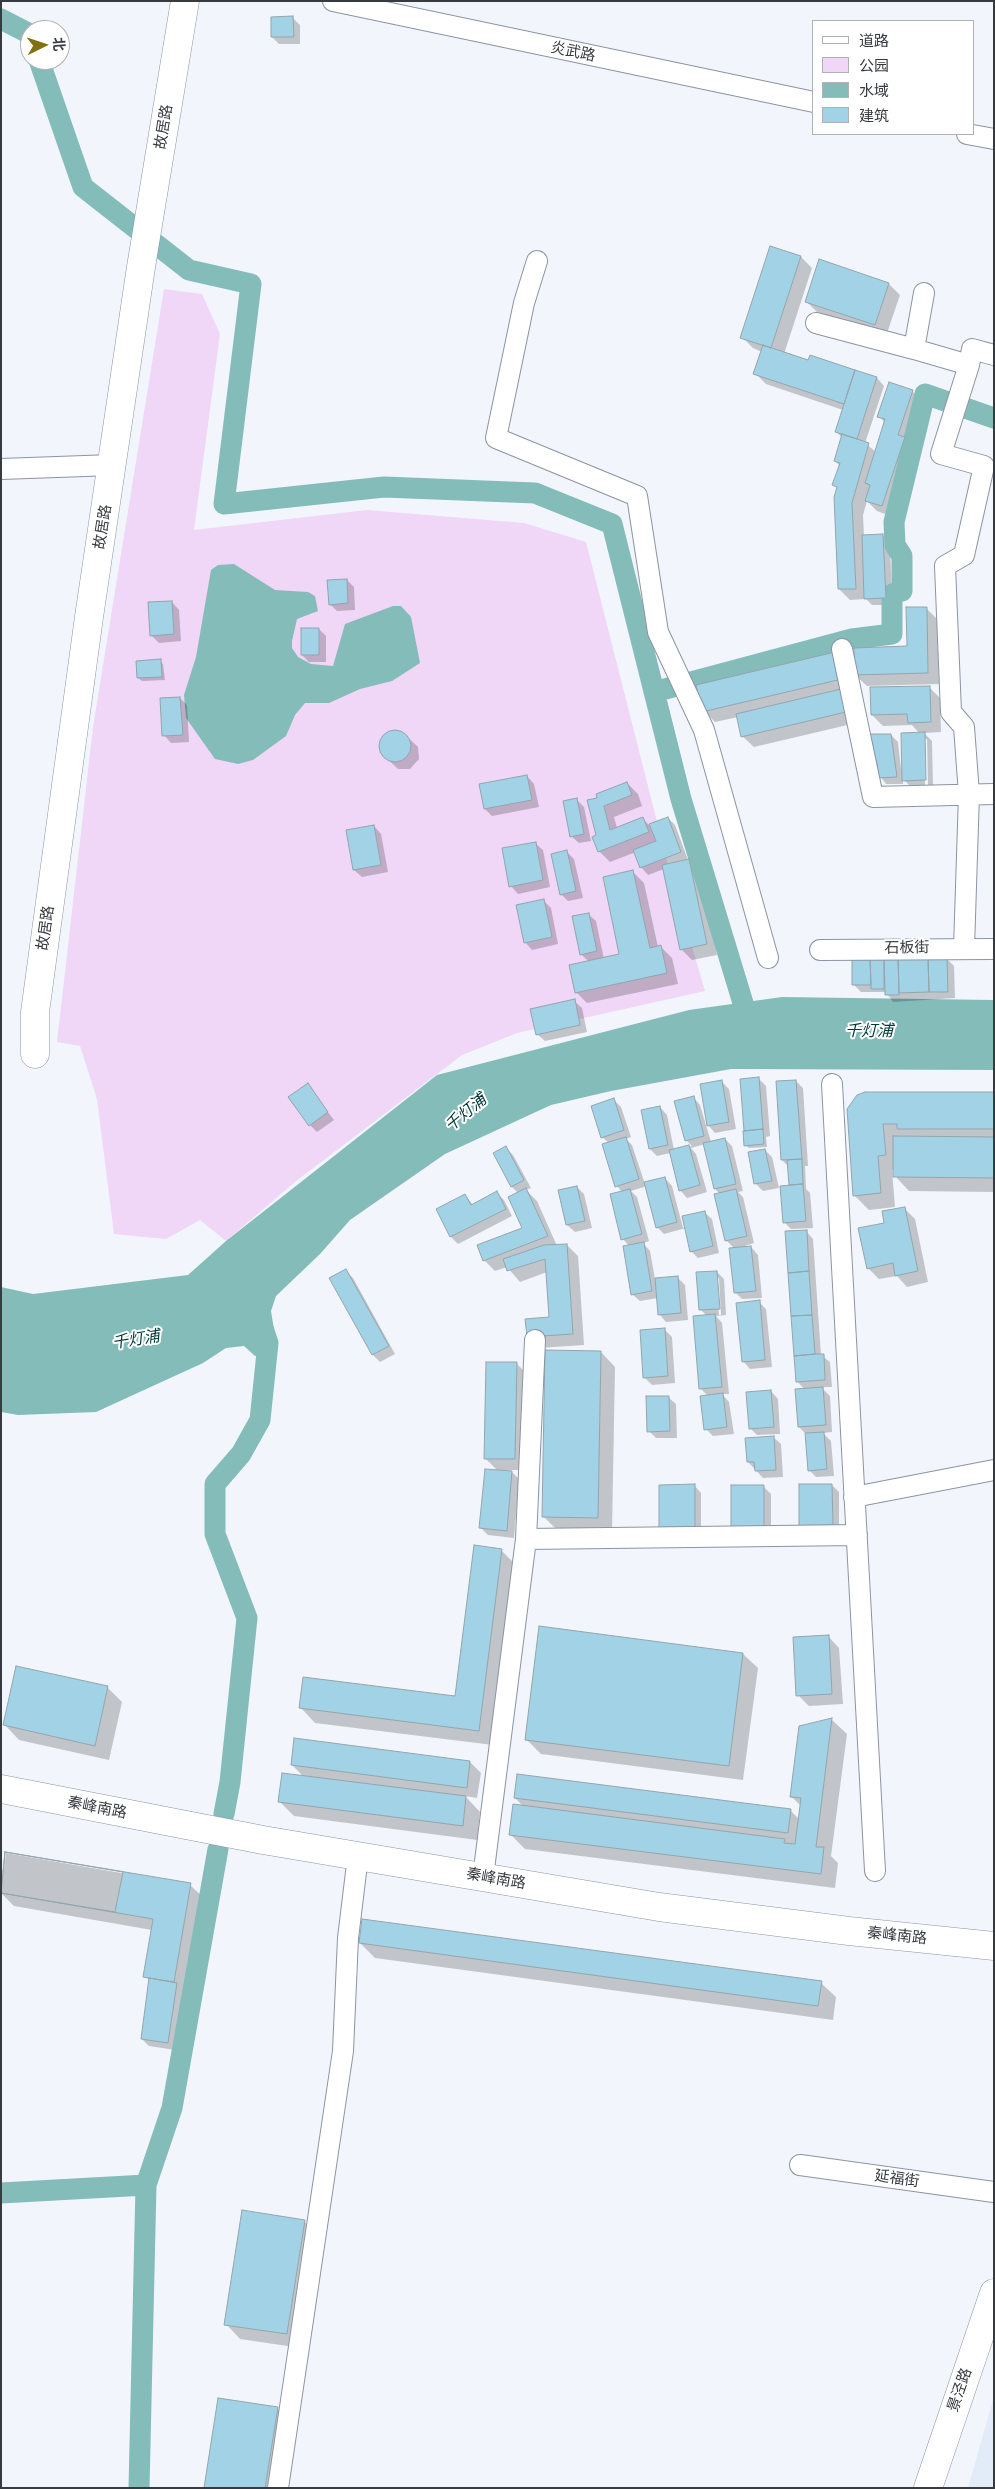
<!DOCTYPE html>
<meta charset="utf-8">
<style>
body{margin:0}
#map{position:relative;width:995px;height:2489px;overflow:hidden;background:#f2f6fc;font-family:"PT Sans Narrow","Noto Sans SC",sans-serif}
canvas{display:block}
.frame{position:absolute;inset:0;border:2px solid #373b40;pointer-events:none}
.legend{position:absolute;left:812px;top:20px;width:162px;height:115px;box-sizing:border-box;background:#fff;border:1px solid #afb1b3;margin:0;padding:6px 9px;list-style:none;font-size:15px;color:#373b40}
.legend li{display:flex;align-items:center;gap:10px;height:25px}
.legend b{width:25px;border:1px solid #afb1b3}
.north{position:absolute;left:20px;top:20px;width:50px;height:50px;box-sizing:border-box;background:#fff;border:1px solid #afb1b3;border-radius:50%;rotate:86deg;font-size:14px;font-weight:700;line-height:20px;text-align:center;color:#373b40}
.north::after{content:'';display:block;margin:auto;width:18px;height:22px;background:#817111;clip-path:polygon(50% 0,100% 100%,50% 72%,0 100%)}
</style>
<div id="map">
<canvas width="995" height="2489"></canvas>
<div class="frame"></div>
<ul class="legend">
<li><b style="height:6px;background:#fff"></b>道路</li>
<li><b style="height:14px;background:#f0d6f7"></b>公园</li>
<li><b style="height:14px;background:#84bcba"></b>水域</li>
<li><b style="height:14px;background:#a1d2e6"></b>建筑</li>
</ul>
<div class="north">北</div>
</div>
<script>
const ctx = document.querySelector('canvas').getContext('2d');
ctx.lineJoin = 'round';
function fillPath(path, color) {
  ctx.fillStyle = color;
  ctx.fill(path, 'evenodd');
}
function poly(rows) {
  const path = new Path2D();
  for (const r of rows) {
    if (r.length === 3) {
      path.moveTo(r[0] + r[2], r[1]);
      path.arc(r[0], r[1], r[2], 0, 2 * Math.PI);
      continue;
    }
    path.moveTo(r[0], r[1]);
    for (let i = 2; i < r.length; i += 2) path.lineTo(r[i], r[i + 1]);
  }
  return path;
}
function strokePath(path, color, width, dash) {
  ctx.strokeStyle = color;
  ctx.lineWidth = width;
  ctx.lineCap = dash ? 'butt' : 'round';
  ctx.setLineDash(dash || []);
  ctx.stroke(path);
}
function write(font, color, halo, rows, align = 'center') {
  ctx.font = font + ' "PT Sans Narrow","Noto Sans SC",sans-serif';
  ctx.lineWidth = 4;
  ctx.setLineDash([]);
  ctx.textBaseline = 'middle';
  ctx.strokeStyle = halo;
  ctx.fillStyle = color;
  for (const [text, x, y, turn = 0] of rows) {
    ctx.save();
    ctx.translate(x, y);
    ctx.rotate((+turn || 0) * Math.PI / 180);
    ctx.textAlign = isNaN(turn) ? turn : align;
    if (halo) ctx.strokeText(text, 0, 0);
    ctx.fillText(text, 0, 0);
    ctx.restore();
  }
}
fillPath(poly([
 [994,2396,994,2488,968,2488]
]), '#e2ebf8');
fillPath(poly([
 [164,289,202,294,220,334,194,530,367,510,524,523,586,542,667,861,705,991,517,1033,462,1055,295,1182,226,1241,200,1220,166,1239,114,1234,97,1099,80,1046,57,1042,93,727]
]), '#f0d6f7');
fillPath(poly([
 [234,564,275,590,308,592,315,596,318,611,297,619,292,641,292,648,298,657,311,664,333,666,345,624,393,606,401,606,411,617,420,663,392,681,360,689,329,703,305,703,295,715,286,736,253,760,238,764,215,759,186,718,184,695,196,657,211,570,218,565],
 [782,997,994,1000,994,1070,731,1069,611,1091,551,1105,445,1154,350,1220,320,1254,276,1296,271,1311,276,1342,265,1355,255,1356,244,1346,226,1348,203,1363,96,1412,18,1415,1,1412,1,1287,33,1294,188,1275,226,1241,437,1075,689,1010]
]), '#84bcba');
fillPath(poly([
 [293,18,300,25,300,44,279,44,272,37],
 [771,248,801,257,812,268,784,354,809,362,810,356,877,378,884,386,865,443,876,452,885,423,879,416,912,391,923,402,910,444,915,449,893,517,877,511,867,501,863,515,864,536,883,535,890,542,892,605,872,605,866,599,850,600,839,589,838,489,834,485,840,466,835,461,842,438,836,431,843,410,766,384,755,373,762,352,753,348,742,337],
 [889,284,900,295,886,336,818,313,807,302],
 [347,580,354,587,355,610,337,611,330,604],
 [172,602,179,610,181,641,159,643,151,635],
 [926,608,937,619,939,684,867,686,855,675,908,648],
 [319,629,326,636,326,662,309,662,302,655],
 [835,653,856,723,754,747,742,736,738,717,715,722,704,711],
 [160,661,163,664,165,680,142,681,138,678],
 [929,687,940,698,941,732,924,733,932,741,933,787,911,787,903,779,903,784,886,784,870,763,891,735,898,742,901,769,903,769,920,734,912,725,883,726,872,715],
 [924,739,927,739,928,786,925,786],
 [180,698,187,705,189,742,171,743,164,735],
 [401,731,418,747,419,759,410,769,398,769,381,753,381,741,389,732],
 [527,776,534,784,539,807,492,816,485,809],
 [627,783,638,794,642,806,614,817,617,828,643,819,649,825,668,818,675,825,688,860,700,871,717,955,692,960,681,949,664,869,648,875,641,867,636,852,610,862,599,851,599,799],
 [577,800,584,807,591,841,579,843,571,836],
 [374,826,381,834,388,872,362,877,354,870],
 [535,843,543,850,550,887,518,894,511,886],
 [567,852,574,859,583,898,568,901,561,894],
 [633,872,644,883,658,947,661,947,672,958,678,984,587,1003,576,992,589,962,581,954,588,914,596,921,604,959,621,955],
 [544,901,551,908,558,944,532,950,525,942],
 [871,958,947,959,954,966,955,998,893,1002,886,992,861,992,854,985],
 [574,1001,582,1008,587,1032,545,1041,537,1034],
 [759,1079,766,1086,770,1136,766,1137,767,1147,749,1148,745,1145],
 [796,1081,803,1088,808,1166,805,1166,806,1189,810,1193,813,1228,791,1229,784,1222,791,1186,789,1167,782,1160],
 [722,1082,729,1089,736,1129,715,1133,708,1125],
 [307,1085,334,1120,317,1132,310,1125],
 [994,1093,994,1192,909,1191,895,1176,895,1170,892,1170,895,1207,869,1210,854,1195,848,1110],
 [693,1097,700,1105,711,1142,725,1139,732,1146,743,1191,738,1192,743,1197,754,1243,735,1249,751,1247,758,1255,762,1298,742,1299,735,1292,735,1249,726,1240,720,1194,715,1189,705,1144,691,1148,696,1154,707,1192,687,1198,680,1190,670,1153,657,1156,650,1149,660,1107,667,1115,674,1150,692,1146,686,1140],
 [614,1100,621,1107,631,1137,626,1139,632,1145,645,1184,665,1178,672,1186,683,1228,704,1212,712,1219,719,1253,698,1258,691,1251,686,1228,664,1234,657,1227,647,1186,631,1191,637,1197,649,1241,643,1243,650,1251,655,1279,678,1278,685,1285,688,1320,666,1322,659,1314,658,1298,640,1301,632,1294,629,1246,623,1239,622,1192,617,1186,609,1143,602,1137],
 [506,1148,513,1155,531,1188,526,1190,537,1201,557,1246,567,1245,578,1256,584,1345,539,1348,550,1318,547,1272,520,1282,507,1267,495,1271,484,1260,524,1229,518,1193,512,1187,495,1154],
 [765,1150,772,1157,779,1188,763,1191,756,1184,749,1153],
 [577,1187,584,1194,592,1228,575,1232,567,1225],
 [497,1193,504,1200,512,1216,458,1244,451,1237,465,1195,473,1205],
 [904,1208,915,1219,928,1282,907,1287,897,1276,879,1279,868,1268],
 [806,1231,813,1239,821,1355,830,1362,832,1387,821,1387,830,1396,832,1432,823,1433,831,1441,834,1476,816,1477,809,1470,806,1434,799,1427,805,1390,797,1381],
 [346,1271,353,1278,395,1354,380,1362,373,1355,331,1279],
 [717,1272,724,1279,726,1315,716,1316,722,1323,729,1394,722,1394,729,1402,734,1434,713,1436,706,1429,708,1396,701,1389,707,1316,700,1309],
 [716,1278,719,1278,721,1315,719,1315],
 [759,1302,766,1309,772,1367,750,1369,743,1361],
 [665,1330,672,1337,675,1383,652,1385,644,1377],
 [601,1352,615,1367,612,1532,558,1531,543,1516],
 [517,1364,528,1375,526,1470,505,1470,505,1472,512,1472,519,1479,514,1538,488,1535,481,1528,498,1471,485,1458],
 [771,1391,778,1399,780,1434,757,1435,750,1428],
 [668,1397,676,1404,677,1438,656,1438,649,1431],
 [773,1437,781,1444,783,1477,763,1478,748,1462],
 [694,1485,701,1493,701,1535,660,1486],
 [832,1485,839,1492,839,1532,800,1525],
 [764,1487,771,1494,771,1535,732,1528],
 [501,1550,516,1565,493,1745,315,1723,301,1708,456,1697],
 [828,1636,839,1648,843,1704,809,1706,798,1695],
 [743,1654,758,1668,743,1780,541,1754,526,1739],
 [107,1687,122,1702,109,1760,19,1740,5,1725],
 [832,1720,847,1734,831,1856,838,1863,835,1888,525,1849,510,1834,524,1807,515,1798,790,1810,799,1819,801,1806,791,1796,800,1727],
 [470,1762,481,1773,477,1798,465,1796,480,1812,477,1840,294,1816,279,1801,304,1777,292,1765],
 [6,1853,190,1885,205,1899,189,1996,183,1995,175,2050,149,2046,142,2039,150,1981,145,1976,152,1930,14,1906,1,1893],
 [360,1943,821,1983,836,1997,833,2020,375,1958],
 [304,2221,319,2236,301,2348,240,2339,226,2324],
 [277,2408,292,2423,282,2488,206,2488]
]), '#0003');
strokePath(poly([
 [1,19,30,34],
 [39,60,83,187,189,270,251,284,224,504,384,487,535,493,612,524,681,799,743,1003],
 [654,692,852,639,892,634,892,594,902,591,902,556,895,545,894,522,925,394,994,418],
 [224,1814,230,1782,247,1618,215,1534,215,1484,241,1454,260,1420,268,1343,262,1325],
 [1,2193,146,2185],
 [139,2488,146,2185,172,2108,218,1849]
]), '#84bcba', 21);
const building = poly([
 [293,16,294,37,271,37,271,17,293,16],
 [770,246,801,256,771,348,740,338,770,246],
 [819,259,889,283,875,325,805,302,819,259],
 [763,345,808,360,810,355,855,370,844,404,753,374,763,345],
 [855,370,877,377,857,439,835,432,855,370],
 [889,382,913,390,898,435,905,437,882,506,865,501,870,485,865,483,885,419,877,417,889,382],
 [842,434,869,443,852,503,856,589,838,589,834,497,837,487,832,485,840,463,834,461,842,434],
 [883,534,886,598,864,599,862,535,883,534],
 [347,579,348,603,329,605,327,580,347,579],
 [172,601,174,634,150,636,148,602,172,601],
 [906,607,927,607,928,673,854,675,854,648,907,646,906,607],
 [301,628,319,628,319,655,301,655,301,628],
 [835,652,842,679,702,712,696,685,835,652],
 [161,659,162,677,137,678,136,661,161,659],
 [930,686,931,722,908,723,907,714,871,715,870,687,930,686],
 [841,689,846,712,741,737,736,714,841,689],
 [180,697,183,735,162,736,160,698,180,697],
 [395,746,16],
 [925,732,926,780,902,781,901,733,925,732],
 [868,734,891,734,897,777,877,778,877,763,869,763,868,734],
 [527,775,532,800,484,809,479,784,527,775],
 [627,782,632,795,604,806,610,830,643,817,649,832,598,852,592,837,596,835,587,800,597,798,596,794,627,782],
 [577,798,584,834,570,837,563,801,577,798],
 [668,817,681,852,640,868,633,850,656,841,649,824,668,817],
 [374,825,381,865,353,870,346,830,374,825],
 [536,842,543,880,509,887,502,848,536,842],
 [567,850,576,891,560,895,551,854,567,850],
 [689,859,707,944,680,950,662,865,689,859],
 [633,870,650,948,661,945,667,973,575,993,569,965,619,954,603,877,633,870],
 [544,899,552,937,524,943,516,905,544,899],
 [589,913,597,951,580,955,572,916,589,913],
 [898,956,928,956,929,992,899,993,898,956],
 [898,956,899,995,885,995,884,957,898,956],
 [870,957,871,985,852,985,852,958,870,957],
 [870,957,884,957,884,989,871,989,870,957],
 [928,958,947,958,948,992,929,992,928,958],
 [575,999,580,1025,536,1035,530,1009,575,999],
 [759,1077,763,1129,744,1131,740,1079,759,1077],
 [722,1080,729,1122,707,1126,700,1084,722,1080],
 [796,1080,802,1159,781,1160,776,1081,796,1080],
 [308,1083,328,1112,309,1126,288,1097,308,1083],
 [865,1092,994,1092,994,1129,897,1129,897,1124,883,1124,886,1155,878,1156,881,1193,853,1196,847,1109,857,1095,865,1092],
 [694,1096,704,1136,685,1141,674,1101,694,1096],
 [614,1098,624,1130,601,1138,591,1106,614,1098],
 [660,1106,668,1145,649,1149,641,1110,660,1106],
 [763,1129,764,1144,744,1146,743,1131,763,1129],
 [893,1136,994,1137,994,1178,893,1177,893,1136],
 [626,1137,639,1179,615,1187,602,1144,626,1137],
 [725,1138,736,1184,714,1189,703,1143,725,1138],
 [689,1145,700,1185,679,1191,669,1150,689,1145],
 [506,1146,524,1180,511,1187,493,1153,506,1146],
 [765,1149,772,1181,754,1184,748,1152,765,1149],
 [802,1159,803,1184,789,1185,787,1160,802,1159],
 [665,1177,677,1222,656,1228,644,1182,665,1177],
 [803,1184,806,1221,783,1223,780,1186,803,1184],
 [577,1186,585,1221,566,1225,558,1190,577,1186],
 [526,1188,548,1236,483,1261,477,1245,522,1228,508,1197,526,1188],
 [630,1189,642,1234,621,1240,610,1194,630,1189],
 [736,1189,747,1236,725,1241,714,1194,736,1189],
 [497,1191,506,1209,450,1237,436,1209,465,1194,471,1205,497,1191],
 [905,1207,918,1271,895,1276,893,1263,867,1269,858,1228,884,1223,882,1211,905,1207],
 [705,1211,713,1246,690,1252,682,1216,705,1211],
 [807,1230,809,1271,788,1273,785,1231,807,1230],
 [644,1242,652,1291,631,1295,623,1246,644,1242],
 [567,1244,573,1334,527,1337,525,1319,549,1317,545,1259,507,1271,503,1259,544,1245,567,1244],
 [751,1246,756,1291,734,1293,729,1248,751,1246],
 [346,1269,389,1346,372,1355,329,1278,346,1269],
 [717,1271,720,1309,699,1310,696,1272,717,1271],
 [809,1271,812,1315,791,1316,788,1273,809,1271],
 [678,1276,681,1313,658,1315,655,1278,678,1276],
 [760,1300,765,1360,742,1362,736,1303,760,1300],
 [715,1314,722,1387,699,1389,693,1316,715,1314],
 [812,1315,815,1354,794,1356,791,1316,812,1315],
 [665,1328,668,1376,643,1378,640,1330,665,1328],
 [545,1350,601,1351,598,1518,542,1517,545,1350],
 [815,1354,824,1354,825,1380,796,1382,794,1356,815,1354],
 [486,1362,517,1362,515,1459,484,1459,486,1362],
 [823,1387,826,1425,798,1427,795,1389,823,1387],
 [771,1390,774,1427,749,1429,746,1392,771,1390],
 [723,1393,727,1427,704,1430,700,1396,723,1393],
 [646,1396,669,1396,670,1431,647,1432,646,1396],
 [824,1432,827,1469,808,1471,805,1433,824,1432],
 [774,1436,776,1470,755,1471,754,1462,747,1462,745,1438,774,1436],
 [485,1469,512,1471,507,1531,479,1528,485,1469],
 [695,1484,695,1529,659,1529,659,1485,695,1484],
 [799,1484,832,1484,833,1525,799,1526,799,1484],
 [731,1485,764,1485,764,1528,731,1529,731,1485],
 [474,1545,502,1549,479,1731,299,1708,303,1677,455,1696,474,1545],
 [539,1626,743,1653,729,1766,525,1740,539,1626],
 [829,1635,832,1694,796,1696,793,1637,829,1635],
 [16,1666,108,1686,95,1746,3,1725,16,1666],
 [832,1718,816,1847,824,1847,821,1874,509,1835,513,1804,785,1839,784,1843,795,1844,801,1798,790,1797,799,1726,832,1718],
 [294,1738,470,1761,467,1788,291,1765,294,1738],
 [282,1773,466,1796,463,1826,278,1802,282,1773],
 [517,1774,791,1809,788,1833,514,1798,517,1774],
 [5,1852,191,1883,174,1982,143,1977,153,1919,1,1893,5,1852],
 [5,1852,123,1872,115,1912,1,1893,5,1852],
 [362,1919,822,1981,818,2006,359,1943,362,1919],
 [149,1978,177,1983,168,2043,141,2039,149,1978],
 [242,2210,305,2220,287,2334,224,2325,242,2210],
 [218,2398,278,2407,265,2488,204,2488,218,2398]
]);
fillPath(building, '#a1d2e6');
strokePath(building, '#93a5ac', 1);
const street = poly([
 [333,1,814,102],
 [967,134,994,139],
 [537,261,524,303,496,438,637,496,658,632,704,730,768,958],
 [924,293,914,349,969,365,941,454,984,466,964,555,945,566,951,712,964,727,969,794,964,948],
 [816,323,914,349],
 [969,365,972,349,994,355],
 [1,469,113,465],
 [842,649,873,797,994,794],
 [820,950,994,949],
 [832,1084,875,1871],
 [854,1497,994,1470],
 [526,1539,857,1535],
 [483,1877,526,1539,535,1340],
 [800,2165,994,2192],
 [278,2488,343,2051,348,1938,358,1856]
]);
const secondary = poly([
 [35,1054,35,1012,89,617,141,267,185,1],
 [1,1789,263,1840,659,1907,849,1931,994,1946],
 [928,2488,994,2293]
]);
strokePath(street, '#8b94a2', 22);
strokePath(secondary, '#8b94a2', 29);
strokePath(street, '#fff', 20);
strokePath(secondary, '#fff', 28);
write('15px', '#373b40', '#fff', [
 ["炎武路",573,52,12],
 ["故居路",164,127,-81],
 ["故居路",103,527,-81],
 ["故居路",46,928,-82],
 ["石板街",907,948,-1],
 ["秦峰南路",97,1808,11],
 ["秦峰南路",496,1879,10],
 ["秦峰南路",897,1936,6],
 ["延福街",897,2179,8],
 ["景泾路",960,2390,-71]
]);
write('italic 16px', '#003736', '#fff', [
 ["千灯浦",869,1031],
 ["千灯浦",466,1113,-40],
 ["千灯浦",136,1340,-9]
]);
</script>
